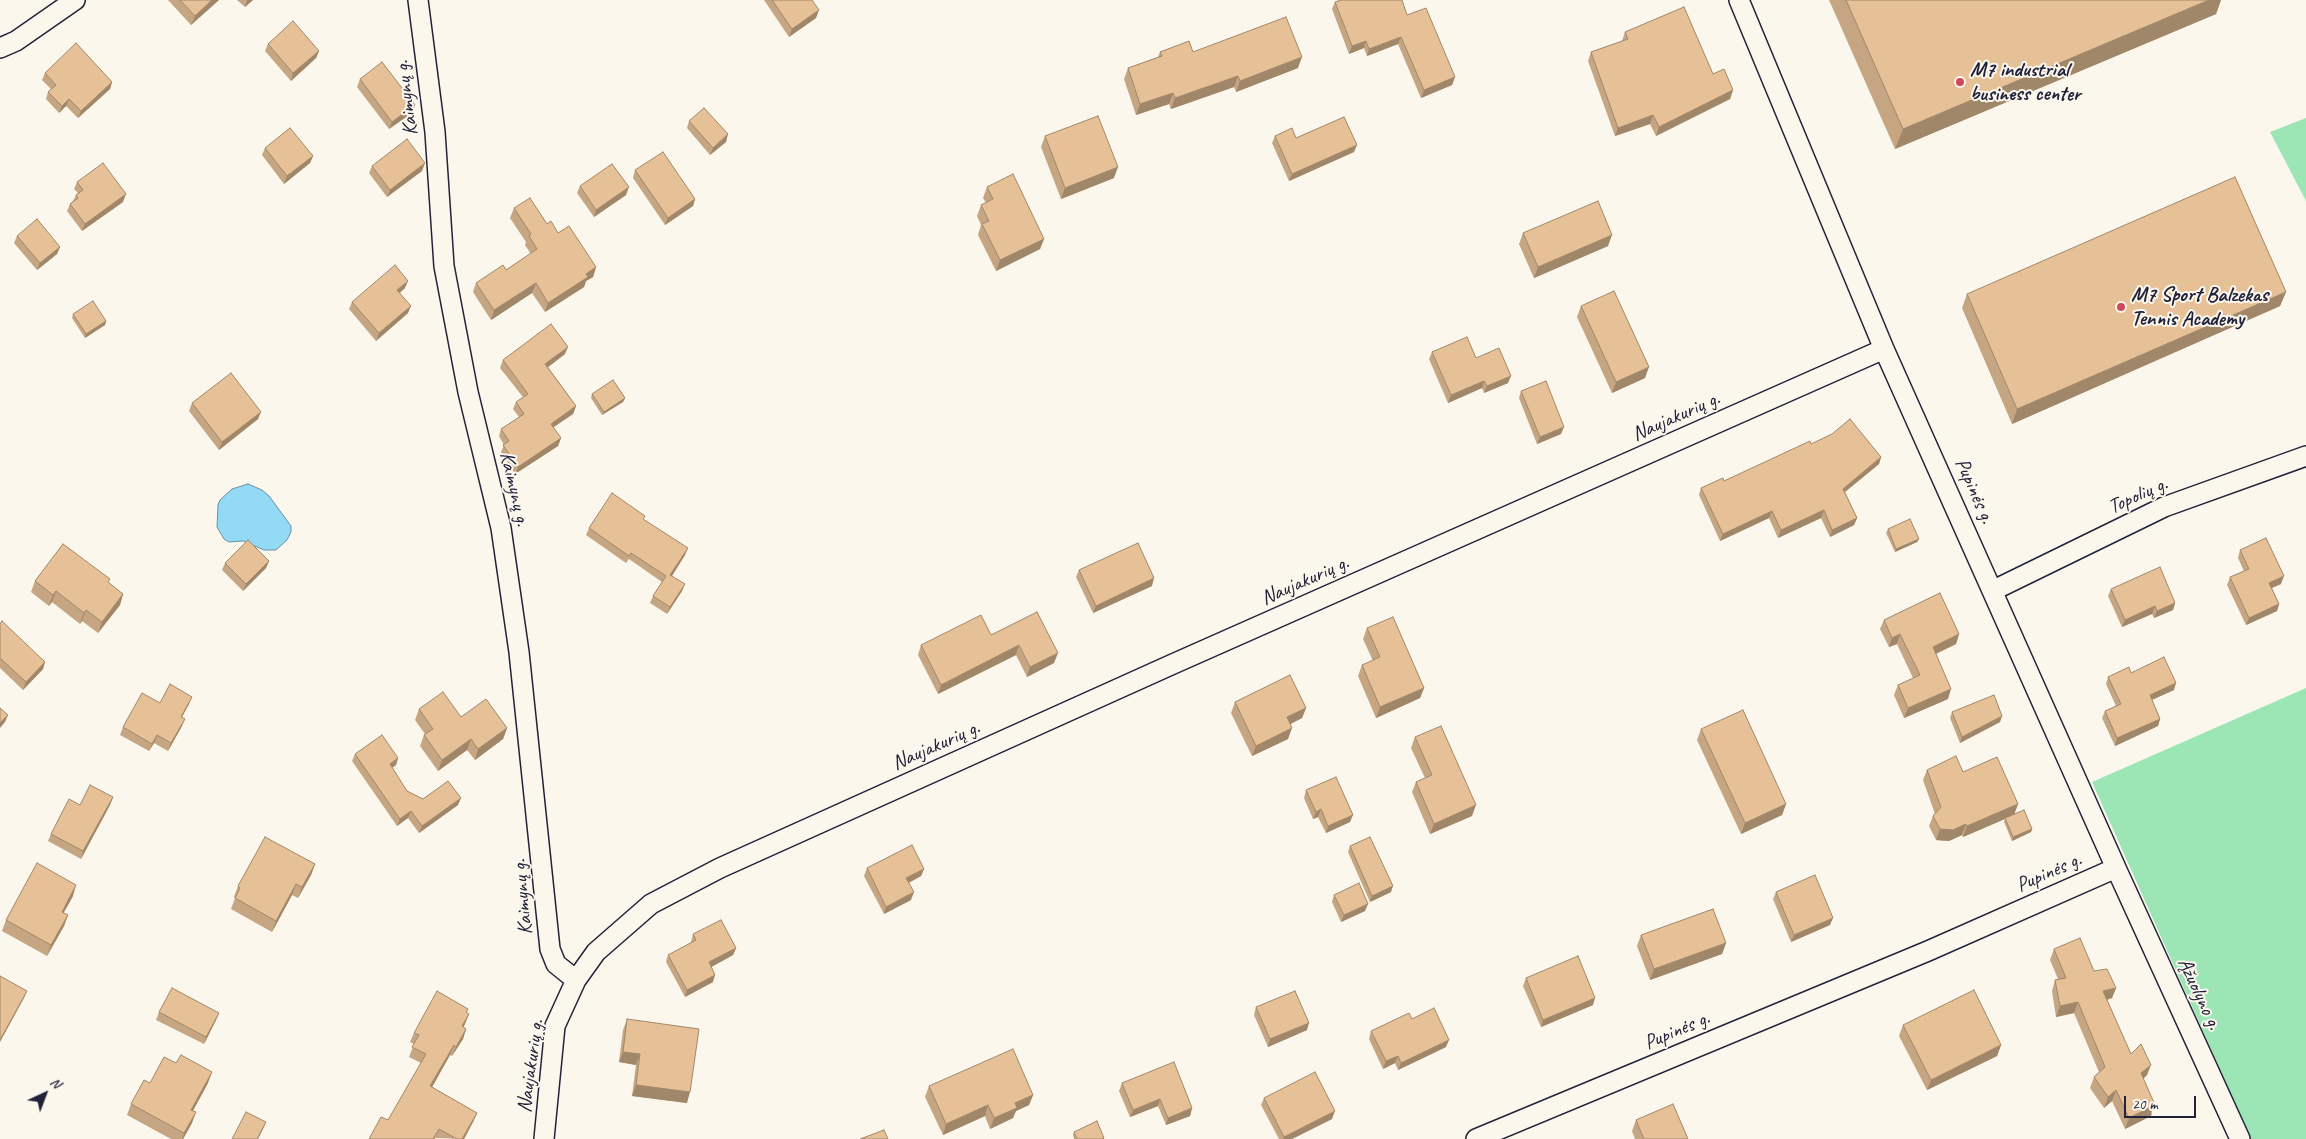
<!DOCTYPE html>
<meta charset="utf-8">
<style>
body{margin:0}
#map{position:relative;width:2306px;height:1139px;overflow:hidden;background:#fbf7ec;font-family:Caveat,sans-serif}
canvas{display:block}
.north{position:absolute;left:20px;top:1069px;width:50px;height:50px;-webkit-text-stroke:4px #fbf7ec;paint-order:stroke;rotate:43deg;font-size:14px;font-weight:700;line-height:20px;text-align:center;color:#22223b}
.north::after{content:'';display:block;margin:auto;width:18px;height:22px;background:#22223b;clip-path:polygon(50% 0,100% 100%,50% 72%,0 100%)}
.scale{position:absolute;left:2124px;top:1096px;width:72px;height:22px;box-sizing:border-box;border:2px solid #22223b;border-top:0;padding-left:6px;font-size:15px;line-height:18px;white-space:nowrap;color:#22223b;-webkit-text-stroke:4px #fbf7ec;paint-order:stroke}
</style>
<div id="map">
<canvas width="2306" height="1139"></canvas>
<div class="north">N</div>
<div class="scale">20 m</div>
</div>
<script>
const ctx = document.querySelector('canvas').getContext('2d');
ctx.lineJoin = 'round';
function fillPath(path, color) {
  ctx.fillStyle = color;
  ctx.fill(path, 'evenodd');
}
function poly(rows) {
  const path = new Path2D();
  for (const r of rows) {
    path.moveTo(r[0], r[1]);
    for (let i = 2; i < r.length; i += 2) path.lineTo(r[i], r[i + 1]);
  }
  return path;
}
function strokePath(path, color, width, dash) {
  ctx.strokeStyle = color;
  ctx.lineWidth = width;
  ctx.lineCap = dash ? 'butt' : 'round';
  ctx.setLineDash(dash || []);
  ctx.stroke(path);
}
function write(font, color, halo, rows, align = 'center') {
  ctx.font = font + ' Caveat,sans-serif';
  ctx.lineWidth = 4;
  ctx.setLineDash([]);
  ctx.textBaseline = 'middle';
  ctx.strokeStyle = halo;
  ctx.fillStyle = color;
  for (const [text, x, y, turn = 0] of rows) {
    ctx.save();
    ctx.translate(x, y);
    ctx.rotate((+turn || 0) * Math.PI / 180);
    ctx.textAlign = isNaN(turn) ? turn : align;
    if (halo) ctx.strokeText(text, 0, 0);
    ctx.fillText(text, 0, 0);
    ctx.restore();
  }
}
fillPath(poly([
 [2306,118,2306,201,2270,132],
 [2306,688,2306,1139,2251,1139,2092,782]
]), '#9ce5b5');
const water = poly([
 [248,484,262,490,269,496,291,526,291,532,287,540,276,550,264,550,243,541,229,542,224,539,217,527,218,505,220,500,232,489,248,484]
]);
fillPath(water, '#93daf5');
strokePath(water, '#6690ab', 1);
const street = poly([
 [418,0,435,132,444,266,468,392,501,528,519,652,550,949,556,964,576,980],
 [0,48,16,41,75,0],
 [1994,590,2164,507,2306,456],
 [2116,868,2240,1139],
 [544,1139,555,1026,576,980,596,952,651,904,720,868,1173,664,1884,349,1739,0],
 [1476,1139,1928,951,2116,868,1884,349]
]);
strokePath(street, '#22223b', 22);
strokePath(street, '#fbf7ec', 19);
fillPath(poly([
 [168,0,219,0,191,25],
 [237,0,253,0,245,7],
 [764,0,812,0,816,18,789,37],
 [1829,0,2221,0,2216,14,1895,149],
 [1335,2,1407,15,1455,77,1452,85,1421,98,1398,44,1367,56,1364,48,1349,54,1332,9],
 [1625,32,1713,74,1733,90,1730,99,1656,136,1650,124,1615,136,1588,61,1591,52,1622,41],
 [268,44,319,51,316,58,291,81,265,51],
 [1160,52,1193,52,1298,68,1236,92,1234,87,1171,109,1169,104,1136,115,1124,79,1128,68,1158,57],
 [45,73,112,82,110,89,78,118,66,106,59,113,46,99,48,92,51,89,42,80],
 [360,79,415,105,412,113,389,129,357,87],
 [689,121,726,142,710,155,687,128],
 [1045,136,1114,178,1061,199,1041,147],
 [1275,136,1296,138,1354,152,1289,181,1272,143],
 [265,148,313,156,310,163,284,184,262,155],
 [372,166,422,171,387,197,369,173],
 [635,170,695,199,693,206,665,225,633,178],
 [77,182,123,202,82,231,67,211,70,204,73,201,76,195,78,193,74,189],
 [580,186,626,195,594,217,577,193],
 [987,187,1044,239,1040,249,996,271,978,235,981,225,977,216,981,205,986,203,983,198],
 [514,208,547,224,596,267,593,277,586,281,584,287,545,312,532,293,491,320,473,292,476,283,506,270,531,254,525,245,526,242,510,218],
 [1523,233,1608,246,1534,278,1519,244],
 [17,236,60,247,57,254,37,270,14,243],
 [405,288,400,293,408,313,376,341,349,309,352,302],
 [2286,292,2280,306,2012,424,1962,308,1967,294],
 [1581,306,1645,378,1612,393,1577,317],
 [73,314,106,321,105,325,85,338,72,318],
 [1432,352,1476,358,1508,383,1484,393,1482,388,1448,403,1429,359],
 [565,354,548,367,576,406,573,414,553,427,561,438,558,446,515,474,501,452,504,445,499,436,501,429,519,417,513,409,516,402,523,397,500,368,503,360],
 [1521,391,1561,434,1537,444,1519,398],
 [592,394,625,398,623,402,602,415,591,398],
 [192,403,258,419,219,450,189,411],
 [1811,444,1881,457,1879,464,1845,492,1857,518,1854,525,1830,537,1821,518,1778,538,1769,518,1720,541,1699,495,1701,488,1724,481],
 [644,520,685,555,672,576,682,591,667,614,650,603,653,596,662,582,629,559,626,563,586,535,589,528],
 [1888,529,1919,539,1917,542,1895,552,1886,533],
 [2240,550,2281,584,2272,588,2279,604,2277,611,2246,625,2227,585,2230,577,2244,571,2238,558],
 [269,561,266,568,243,591,222,570,225,563],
 [1079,570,1152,586,1093,613,1076,577],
 [35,581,109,583,123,594,120,605,98,633,82,621,80,624,52,602,49,606,31,592],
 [2111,589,2175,603,2173,610,2154,618,2152,614,2122,627,2108,596],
 [1037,612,1054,663,1027,677,1016,655,938,694,918,655,921,645,991,635],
 [1884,620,1959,634,1956,644,1936,654,1948,699,1904,718,1894,695,1898,685,1913,678,1897,644,1889,647,1880,629],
 [0,624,45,662,43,669,23,690,0,668],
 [1367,628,1424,688,1420,698,1376,718,1358,676,1362,665,1373,661,1363,639],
 [2131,673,2174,690,2152,700,2160,719,2158,726,2115,746,2102,718,2105,711,2116,706,2106,684,2108,677],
 [1235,702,1306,708,1302,718,1290,724,1288,739,1252,756,1231,713],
 [160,703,189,704,182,717,182,726,168,751,154,743,149,751,120,735,123,727],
 [419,709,461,717,507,728,503,739,475,760,467,750,438,771,420,746,424,735,425,734,415,720],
 [1952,712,2000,722,1960,743,1950,718],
 [1701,729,1786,804,1782,815,1741,834,1697,740],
 [1415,737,1472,816,1430,834,1412,792,1416,782,1425,778,1411,748],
 [355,754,398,758,396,765,392,768,407,791,423,799,458,805,419,833,408,818,397,826,352,761],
 [1927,770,1963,772,2018,804,2014,814,2032,829,2031,832,2012,841,2004,822,2005,819,1963,837,1962,835,1949,841,1936,840,1929,826,1933,816,1935,814,1923,780],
 [1306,790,1350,822,1326,833,1318,817,1313,819,1304,798],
 [113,797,110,805,81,859,48,841,51,834,80,805],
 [1350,846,1391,892,1370,902,1348,852],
 [315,864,311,875,298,898,292,895,272,932,231,909,235,898,234,897,238,886],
 [867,868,924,869,921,876,909,883,911,900,884,914,864,876],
 [1776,892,1830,925,1791,942,1773,899],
 [1334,895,1365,911,1341,922,1332,902],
 [73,896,63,913,68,915,64,926,47,956,2,931,6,920],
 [693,934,736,948,733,955,711,967,713,982,685,997,666,962,668,955,691,943,691,942],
 [1641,935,1726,943,1722,954,1650,980,1637,946],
 [2054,949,2094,971,2116,988,2112,998,2107,1000,2131,1054,2147,1075,2143,1079,2151,1116,2125,1129,2112,1101,2104,1108,2090,1088,2094,1077,2099,1072,2074,1013,2056,1017,2052,991,2055,980,2058,979,2050,960],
 [1526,978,1593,1005,1541,1027,1523,986],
 [1256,1007,1307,1030,1268,1047,1254,1015],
 [468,1009,466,1013,465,1024,463,1027,466,1029,463,1039,452,1056,450,1055,432,1087,477,1113,473,1122,464,1139,435,1138,435,1139,369,1139,388,1120,421,1063,409,1057,414,1044,410,1042,414,1033],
 [159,1012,219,1013,216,1020,204,1044,156,1020],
 [627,1019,687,1103,632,1096,636,1065,619,1062,623,1030],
 [1412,1019,1446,1047,1398,1070,1395,1063,1383,1069,1369,1039,1371,1031],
 [1903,1025,2001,1045,1997,1056,1927,1090,1899,1036],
 [150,1083,208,1083,193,1111,192,1123,183,1139,171,1139,127,1115,131,1104],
 [1122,1083,1192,1108,1190,1116,1166,1125,1158,1106,1130,1117,1119,1091],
 [929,1086,1033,1095,1029,1105,1016,1111,1013,1118,990,1129,985,1116,943,1135,925,1097],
 [1264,1098,1332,1119,1292,1139,1279,1139,1261,1105],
 [1636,1120,1688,1139,1635,1139,1632,1131],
 [1074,1132,1104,1138,1104,1139,1074,1139,1073,1135]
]), '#c6a682');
fillPath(poly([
 [212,0,219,0,191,25,195,16],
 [247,0,253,0,245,7],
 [2209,0,2221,0,2216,14,1895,149,1903,129],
 [819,10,816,18,789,37,792,29],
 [1401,37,1398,44,1367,56,1369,49],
 [1366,41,1364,48,1349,54,1352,46],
 [319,51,316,58,291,81,293,73],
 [1302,57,1298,68,1236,92,1240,81],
 [1238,76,1234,87,1171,109,1175,98],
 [1455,77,1452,85,1421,98,1424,90],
 [112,82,110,89,78,118,81,111],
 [1733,90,1730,99,1656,136,1659,127],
 [1173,93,1169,104,1136,115,1140,104],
 [69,99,66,106,59,113,62,106],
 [415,105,412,113,389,129,392,122],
 [1653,115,1650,124,1615,136,1618,128],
 [728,134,726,142,710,155,713,148],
 [1357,145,1354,152,1289,181,1292,174],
 [313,156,310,163,284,184,287,176],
 [425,163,422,171,387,197,390,190],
 [1118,167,1114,178,1061,199,1065,188],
 [629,187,626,195,594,217,596,210],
 [126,194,123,202,82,231,85,224],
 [695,199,693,206,665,225,668,218],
 [1612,235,1608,246,1534,278,1538,267],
 [1044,239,1040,249,996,271,1000,260],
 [60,247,57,254,37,270,40,263],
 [596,267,593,277,586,281,584,287,545,312,548,303,586,274],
 [408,281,405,288,394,297,397,290],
 [536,283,532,293,491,320,494,310],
 [2286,292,2280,306,2012,424,2017,409],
 [411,306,408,313,376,341,379,333],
 [106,321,105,325,85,338,86,334],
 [568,347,565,354,543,371,545,364],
 [1649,367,1645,378,1612,393,1616,382],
 [1511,376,1508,383,1484,393,1487,386],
 [1484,381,1482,388,1448,403,1451,395],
 [625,398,623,402,602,415,604,412],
 [576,406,573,414,548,431,551,424],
 [261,412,258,419,219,450,222,442],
 [1564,427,1561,434,1537,444,1540,437],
 [561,438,558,446,515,474,518,467],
 [1881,457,1879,464,1840,496,1843,489],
 [1824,510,1821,518,1778,538,1781,530],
 [1772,511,1769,518,1720,541,1723,534],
 [1857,518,1854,525,1830,537,1832,530],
 [1919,539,1917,542,1895,552,1896,549],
 [688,548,685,555,668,582,670,575],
 [269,561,266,568,243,591,246,584],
 [2284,576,2281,584,2267,590,2269,583],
 [1154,578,1152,586,1093,613,1096,606],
 [685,584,682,591,667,614,670,607],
 [56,591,52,602,49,606,53,595],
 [123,594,120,605,98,633,102,622],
 [2175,603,2173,610,2154,618,2157,611],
 [2279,604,2277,611,2246,625,2249,618],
 [2155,606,2152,614,2122,627,2125,620],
 [86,610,82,621,80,624,84,613],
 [1900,634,1897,644,1889,647,1892,638],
 [1959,634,1956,644,1929,657,1933,647],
 [1019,645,1016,655,938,694,941,685],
 [1058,653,1054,663,1027,677,1030,667],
 [45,662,43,669,23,690,26,682],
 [2176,683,2174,690,2147,702,2150,695],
 [1424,688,1420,698,1376,718,1380,707],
 [1951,689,1948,699,1904,718,1908,708],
 [192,697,189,704,178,724,181,717],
 [1306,708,1302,718,1283,728,1287,717],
 [8,715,5,722,0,728,0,723],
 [2002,716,2000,722,1960,743,1962,737],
 [185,719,182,726,168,751,171,743],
 [2160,719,2158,726,2115,746,2117,738],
 [507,728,503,739,475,760,478,749],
 [1292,728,1288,739,1252,756,1256,746],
 [157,735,154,743,149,751,152,744],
 [471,739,467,750,438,771,442,760],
 [398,758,396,765,387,771,390,764],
 [113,797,110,805,81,859,83,851],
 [461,798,458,805,419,833,422,826],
 [1786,804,1782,815,1741,834,1745,823],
 [2018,804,2014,815,1963,837,1967,826],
 [1476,805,1472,816,1430,834,1434,824],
 [1321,809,1318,817,1313,819,1316,812],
 [411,811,408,818,397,826,400,819],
 [1353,815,1350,822,1326,833,1328,826],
 [1966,824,1962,835,1949,841,1936,840,1940,829],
 [2032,829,2031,832,2012,841,2013,837],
 [315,864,311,875,298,898,302,887],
 [924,869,921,876,904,885,906,878],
 [296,884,292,895,272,932,276,921],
 [76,885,73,896,58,923,62,912],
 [1393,886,1391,892,1370,902,1372,896],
 [914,892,911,900,884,914,886,907],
 [1368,904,1365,911,1341,922,1344,915],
 [68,915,64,926,47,956,51,945],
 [1833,918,1830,925,1791,942,1794,935],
 [1726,943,1722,954,1650,980,1654,969],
 [736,948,733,955,706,970,709,962],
 [715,975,713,982,685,997,687,990],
 [2116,988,2112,998,2099,1002,2103,991],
 [27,991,24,998,0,1042,0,1040],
 [1595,998,1593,1005,1541,1027,1543,1020],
 [2078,1002,2074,1013,2056,1017,2060,1006],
 [219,1013,216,1020,204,1044,206,1037],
 [469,1014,465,1024,459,1036,462,1026],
 [1309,1023,1307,1030,1268,1047,1270,1039],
 [466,1029,463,1039,452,1056,456,1047],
 [1449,1040,1446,1047,1398,1070,1401,1063],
 [454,1045,450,1055,427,1096,430,1086],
 [2001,1045,1997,1056,1927,1090,1931,1080],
 [623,1052,640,1054,636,1065,619,1062],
 [1398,1056,1395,1063,1383,1069,1386,1061],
 [2151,1065,2147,1075,2137,1084,2141,1073],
 [212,1072,208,1083,187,1121,191,1110],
 [636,1085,690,1092,687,1103,632,1096],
 [2116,1090,2112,1101,2104,1108,2108,1097],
 [1033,1095,1029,1105,1016,1111,1013,1118,990,1129,994,1118,1015,1103],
 [1160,1099,1158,1106,1130,1117,1133,1110],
 [988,1105,985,1116,943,1135,946,1124],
 [2155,1105,2151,1116,2125,1129,2129,1118],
 [1192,1108,1190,1116,1166,1125,1168,1118],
 [1335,1111,1332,1119,1292,1139,1283,1139,1284,1137],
 [196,1112,192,1123,183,1139,182,1139,184,1133],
 [477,1113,473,1122,464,1139,462,1139],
 [266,1122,263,1129,258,1139,257,1139]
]), '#a1876a');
const building = poly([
 [180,0,212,0,195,16,180,0],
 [772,0,812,0,819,10,792,29,772,0],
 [1341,0,1402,0,1407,15,1426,8,1455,77,1424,90,1401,37,1369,49,1366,41,1352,46,1335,2,1341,0],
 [1846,0,2209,0,1903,129,1846,0],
 [1684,7,1713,74,1724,69,1733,90,1659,127,1653,115,1618,128,1591,52,1628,39,1625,32,1684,7],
 [1286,17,1302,57,1240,81,1238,76,1175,98,1173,93,1140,104,1128,68,1162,56,1160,52,1189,41,1193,52,1286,17],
 [293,21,319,51,293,73,268,44,293,21],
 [76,43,112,82,81,111,69,99,62,106,48,92,56,85,45,73,76,43],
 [382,62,415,105,392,122,360,79,382,62],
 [704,108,728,134,713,148,689,121,704,108],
 [1098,116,1118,167,1065,188,1045,136,1098,116],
 [1344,117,1357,145,1292,174,1275,136,1292,128,1296,138,1344,117],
 [290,128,313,156,287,176,265,148,290,128],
 [407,139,425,163,390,190,372,166,407,139],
 [663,152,695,199,668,218,635,170,663,152],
 [103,163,126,194,85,224,70,204,78,198,76,195,83,190,77,182,103,163],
 [612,164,629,187,596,210,580,186,612,164],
 [1013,174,1044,239,1000,260,982,224,989,221,981,205,993,199,987,187,1013,174],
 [2235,177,2286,292,2017,409,1967,294,2235,177],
 [530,198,547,224,551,221,558,233,569,226,596,267,586,274,588,277,548,303,536,283,494,310,476,283,503,265,506,270,537,249,529,236,531,234,514,208,530,198],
 [1598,201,1612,235,1538,267,1523,233,1598,201],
 [37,219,60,247,40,263,17,236,37,219],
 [395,265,408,281,397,290,411,306,379,333,352,302,395,265],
 [1614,291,1649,367,1616,382,1581,306,1614,291],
 [93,301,106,321,86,334,73,314,93,301],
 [551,324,568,347,545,364,576,406,551,424,561,438,518,467,503,445,509,441,501,429,524,414,516,402,528,394,503,360,551,324],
 [1467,337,1476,358,1499,348,1511,376,1487,386,1484,381,1451,395,1432,352,1467,337],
 [231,373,261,412,222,442,192,403,231,373],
 [613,380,625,398,604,412,592,394,613,380],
 [1546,381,1564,427,1540,437,1521,391,1546,381],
 [1850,419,1881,457,1843,489,1857,518,1832,530,1824,510,1781,530,1772,511,1723,534,1701,488,1723,478,1724,481,1810,441,1811,444,1832,434,1850,419],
 [612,493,645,516,643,519,688,548,670,575,685,584,670,607,653,596,666,576,631,553,629,556,589,528,612,493],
 [1910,519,1919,539,1896,549,1888,529,1910,519],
 [2266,538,2284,576,2269,583,2279,604,2249,618,2230,577,2249,569,2240,550,2266,538],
 [248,540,269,561,246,584,225,563,248,540],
 [1138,543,1154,578,1096,606,1079,570,1138,543],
 [63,544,110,579,108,582,123,594,102,622,86,610,84,613,56,591,53,595,35,581,63,544],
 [2160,567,2175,603,2157,611,2155,606,2125,620,2111,589,2160,567],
 [1940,593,1959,634,1933,647,1951,689,1908,708,1898,685,1920,675,1900,634,1892,638,1884,620,1940,593],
 [1037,612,1058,653,1030,667,1019,645,941,685,921,645,981,615,991,635,1037,612],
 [1393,617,1424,688,1380,707,1362,665,1380,657,1367,628,1393,617],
 [2,621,45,662,26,682,1,659,0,659,0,624,2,621],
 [2164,657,2176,683,2150,695,2160,719,2117,738,2105,711,2121,704,2108,677,2129,667,2131,673,2164,657],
 [1290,675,1306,708,1287,717,1292,728,1256,746,1235,702,1290,675],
 [170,684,192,697,181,717,185,719,171,743,157,735,152,744,123,727,142,693,160,703,170,684],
 [443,692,461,717,486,699,507,728,478,749,471,739,442,760,424,735,433,729,419,709,443,692],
 [1994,695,2002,716,1962,737,1952,712,1994,695],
 [0,708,8,715,0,723,0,708],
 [1743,710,1786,804,1745,823,1701,729,1743,710],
 [1441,726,1476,805,1434,824,1416,782,1432,775,1415,737,1441,726],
 [382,735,398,758,390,764,407,791,423,799,448,781,461,798,422,826,411,811,400,819,355,754,382,735],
 [1956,756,1963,772,1997,757,2018,804,1967,826,1966,824,1953,830,1940,829,1933,816,1941,807,1927,770,1956,756],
 [1336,777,1353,815,1328,826,1321,809,1316,812,1306,790,1336,777],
 [90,785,113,797,83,851,51,834,69,799,80,805,90,785],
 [2024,810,2032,829,2013,837,2005,818,2024,810],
 [265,837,315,864,302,887,296,884,276,921,235,898,240,888,238,886,265,837],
 [1370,837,1393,886,1372,896,1350,846,1370,837],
 [912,845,924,869,906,878,914,892,886,907,867,868,912,845],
 [37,863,76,885,62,912,68,915,51,945,6,920,37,863],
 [1815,875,1833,918,1794,935,1776,892,1815,875],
 [1359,883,1368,904,1344,915,1334,895,1359,883],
 [1713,909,1726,943,1654,969,1641,935,1713,909],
 [721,920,736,948,709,962,715,975,687,990,668,955,696,940,693,934,721,920],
 [2080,938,2094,971,2107,969,2116,988,2103,991,2131,1054,2141,1044,2151,1065,2141,1073,2155,1105,2129,1118,2116,1090,2108,1097,2094,1077,2105,1067,2078,1002,2060,1006,2055,980,2066,978,2054,949,2080,938],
 [1578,956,1595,998,1543,1020,1526,978,1578,956],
 [0,976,27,991,0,1040,0,976],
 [172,988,219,1013,206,1037,159,1012,172,988],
 [1974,990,2001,1045,1931,1080,1903,1025,1974,990],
 [437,991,468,1009,466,1012,469,1014,462,1026,466,1029,456,1047,454,1045,430,1086,477,1113,462,1139,457,1139,439,1129,433,1139,369,1139,381,1117,388,1120,426,1054,412,1047,419,1035,414,1033,437,991],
 [1295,991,1309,1023,1270,1039,1256,1007,1295,991],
 [1434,1008,1449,1040,1401,1063,1398,1056,1386,1061,1371,1031,1409,1013,1412,1019,1434,1008],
 [627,1019,699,1029,690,1092,636,1085,640,1054,623,1052,627,1019],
 [1013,1049,1033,1095,1015,1103,1017,1108,994,1118,988,1105,946,1124,929,1086,1013,1049],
 [181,1055,212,1072,191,1110,196,1112,184,1133,131,1104,144,1080,150,1083,164,1057,176,1063,181,1055],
 [1174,1062,1192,1108,1168,1118,1160,1099,1133,1110,1122,1083,1174,1062],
 [1315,1072,1335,1111,1284,1137,1264,1098,1315,1072],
 [1673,1104,1688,1139,1644,1139,1636,1120,1673,1104],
 [246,1112,266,1122,257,1139,232,1139,246,1112],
 [1097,1121,1104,1138,1102,1139,1077,1139,1074,1132,1097,1121],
 [884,1130,888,1139,860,1139,884,1130]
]);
fillPath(building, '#e6c197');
strokePath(building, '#a1876a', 1);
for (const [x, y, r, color] of [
 [1960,82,5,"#d1495b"],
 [2121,307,5,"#d1495b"]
]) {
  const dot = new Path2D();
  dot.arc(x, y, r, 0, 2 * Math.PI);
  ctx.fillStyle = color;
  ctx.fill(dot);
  strokePath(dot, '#fbf7ec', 2);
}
write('bold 21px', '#22223b', '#fbf7ec', [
 ["M7 industrial",1970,70],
 ["business center",1970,94],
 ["M7 Sport Balzekas",2131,295],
 ["Tennis Academy",2131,319]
], 'left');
write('21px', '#22223b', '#fbf7ec', [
 ["Kaimynų g.",407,98,-97],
 ["Naujakurių g.",1676,417,-24],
 ["Kaimynų g.",514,489,77],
 ["Pupinės g.",1974,491,66],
 ["Topolių g.",2138,496,-24],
 ["Naujakurių g.",1305,581,-24],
 ["Naujakurių g.",936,746,-24],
 ["Pupinės g.",2049,873,-24],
 ["Kaimynų g.",523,897,-95],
 ["Ąžuolyno g.",2199,994,65],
 ["Pupinės g.",1677,1031,-23],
 ["Naujakurių g.",531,1066,-82]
]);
</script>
